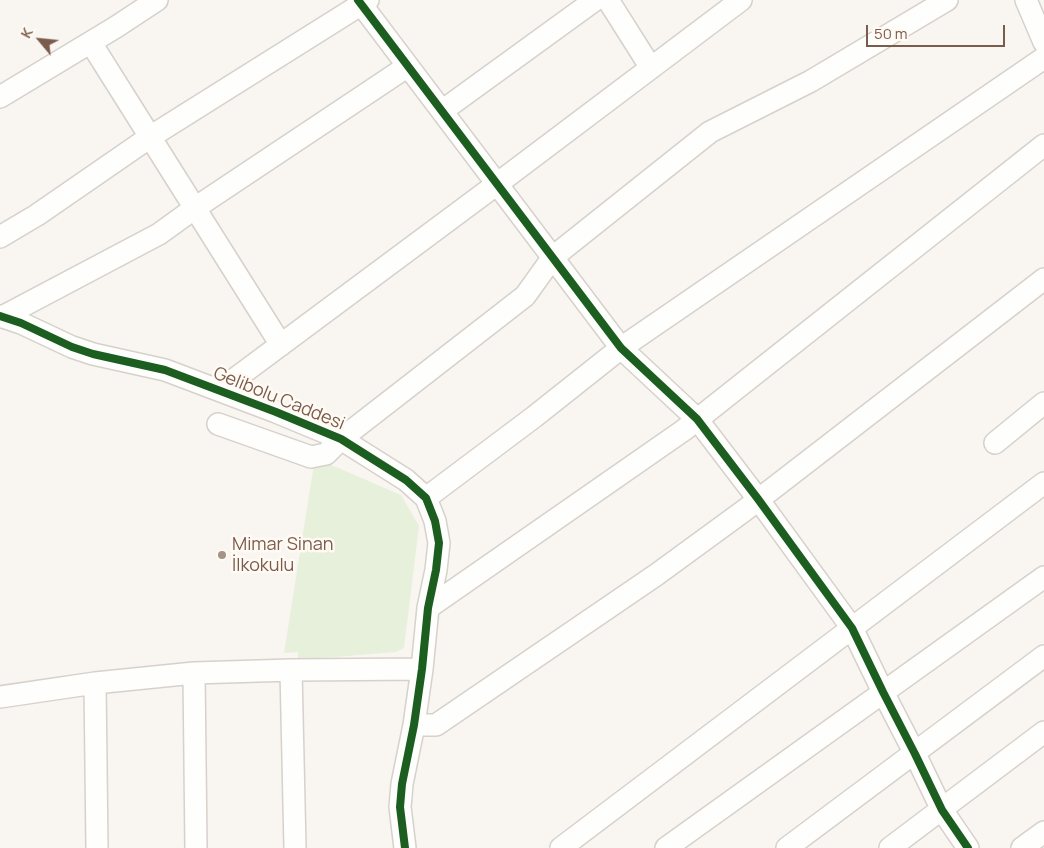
<!DOCTYPE html>
<meta charset="utf-8">
<style>
body{margin:0}
#map{position:relative;width:1044px;height:848px;overflow:hidden;background:#f9f5f0;font-family:Manrope,sans-serif}
canvas{display:block}
.north{position:absolute;left:15px;top:15px;width:50px;height:50px;-webkit-text-stroke:4px #fffaf3;paint-order:stroke;rotate:298deg;font-size:14px;font-weight:700;line-height:20px;text-align:center;color:#7a5c4d}
.north::after{content:'';display:block;margin:auto;width:18px;height:22px;background:#7a5c4d;clip-path:polygon(50% 0,100% 100%,50% 72%,0 100%)}
.scale{position:absolute;left:866px;top:25px;width:139px;height:22px;box-sizing:border-box;border:2px solid #7a5c4d;border-top:0;padding-left:6px;font-size:15px;line-height:18px;white-space:nowrap;color:#7a5c4d;-webkit-text-stroke:4px #fffaf3;paint-order:stroke}
</style>
<div id="map">
<canvas width="1044" height="848"></canvas>
<div class="north">K</div>
<div class="scale">50 m</div>
</div>
<script>
const ctx = document.querySelector('canvas').getContext('2d');
ctx.lineJoin = 'round';
function fillPath(path, color) {
  ctx.fillStyle = color;
  ctx.fill(path, 'evenodd');
}
function poly(rows) {
  const path = new Path2D();
  for (const r of rows) {
    path.moveTo(r[0], r[1]);
    for (let i = 2; i < r.length; i += 2) path.lineTo(r[i], r[i + 1]);
  }
  return path;
}
function strokePath(path, color, width, dash) {
  ctx.strokeStyle = color;
  ctx.lineWidth = width;
  ctx.lineCap = dash ? 'butt' : 'round';
  ctx.setLineDash(dash || []);
  ctx.stroke(path);
}
function write(font, color, halo, rows, align = 'center') {
  ctx.font = font + ' Manrope,sans-serif';
  ctx.lineWidth = 5;
  ctx.setLineDash([]);
  ctx.textBaseline = 'middle';
  ctx.strokeStyle = halo;
  ctx.fillStyle = color;
  for (const [text, x, y, turn = 0] of rows) {
    ctx.save();
    ctx.translate(x, y);
    ctx.rotate((+turn || 0) * Math.PI / 180);
    ctx.textAlign = isNaN(turn) ? turn : align;
    if (halo) ctx.strokeText(text, 0, 0);
    ctx.fillText(text, 0, 0);
    ctx.restore();
  }
}
fillPath(poly([
 [315,458,401,495,419,526,404,648,396,652,298,660,298,652,284,653]
]), '#e7f0db');
const minor = poly([
 [358,0,621,348,697,419,758,499,852,628,883,692,915,754,942,810,968,848],
 [608,0,651,68],
 [1026,0,1044,42],
 [91,43,281,345],
 [0,97,116,27,157,0],
 [442,111,595,0],
 [0,237,37,215,150,137,368,0],
 [0,316,21,323,72,347,93,354,165,370,276,412,341,439,406,480,426,498,435,521,439,543,436,570,428,608,422,669,414,725,402,784,400,807,405,848],
 [2,317,159,234,195,208,408,66],
 [220,390,497,184,741,0],
 [218,424,311,457,326,454,341,439,525,296,553,257,710,132,811,81,947,0],
 [995,443,1044,403],
 [426,498,534,417,621,348,1044,58],
 [428,608,684,430,1044,145],
 [291,670,295,848],
 [194,673,196,848],
 [95,683,97,848],
 [0,697,95,683,194,673,291,670,422,669],
 [414,725,436,725,656,575,745,510,1044,279],
 [561,848,1044,483],
 [666,848,1044,577],
 [787,848,1044,656],
 [890,848,1044,732],
 [1022,848,1044,832]
]);
strokePath(minor, '#d7d1cb', 24);
strokePath(minor, '#fefefd', 21);
strokePath(poly([
 [358,0,621,348,697,419,758,499,852,628,883,692,915,754,942,810,968,848],
 [0,316,21,323,72,347,93,354,165,370,276,412,341,439,406,480,426,498,435,521,439,543,436,570,428,608,422,669,414,725,402,784,400,807,405,848]
]), '#1b5e20', 8);
for (const [x, y, r, color] of [
 [222,555,5,"#a69286"]
]) {
  const dot = new Path2D();
  dot.arc(x, y, r, 0, 2 * Math.PI);
  ctx.fillStyle = color;
  ctx.fill(dot);
  strokePath(dot, '#fffaf3', 2);
}
write('18px', '#7a5c4d', '#fffaf3', [
 ["Gelibolu Caddesi",279,399,22]
]);
write('18px', '#7a5c4d', '#fffaf3', [
 ["Mimar Sinan",232,545],
 ["İlkokulu",232,566]
], 'left');
</script>
